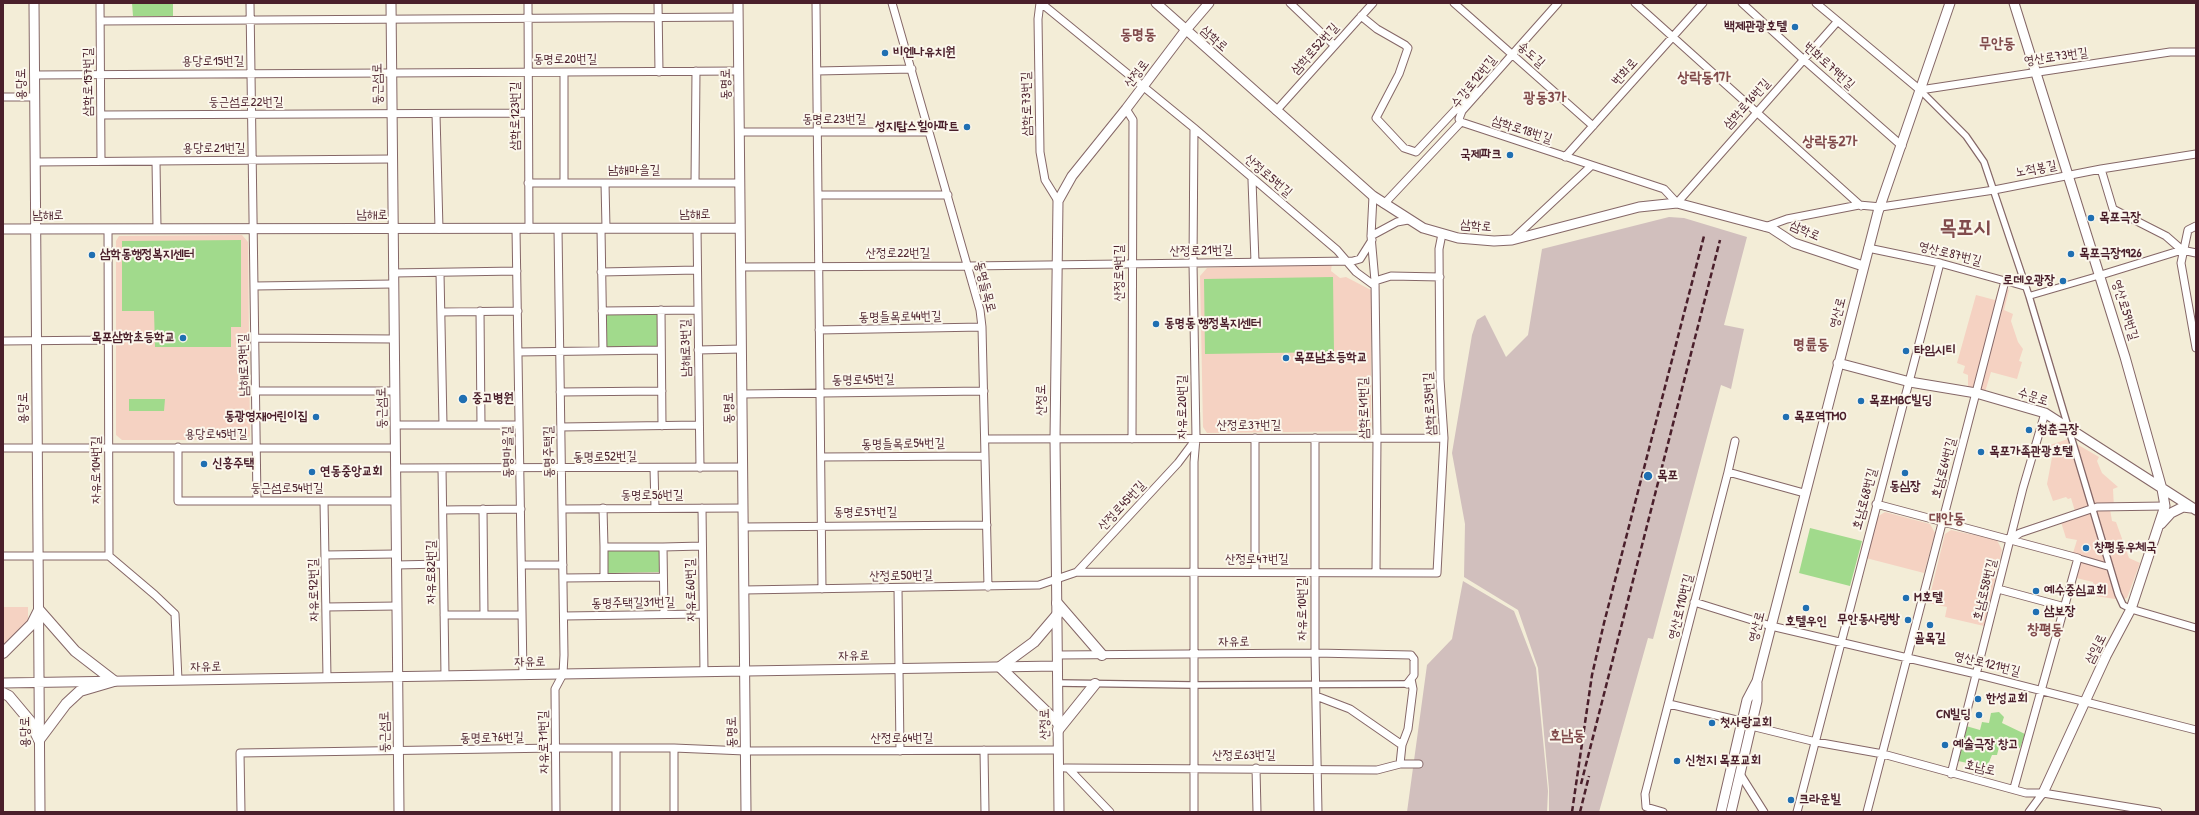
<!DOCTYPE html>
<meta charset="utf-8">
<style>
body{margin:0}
#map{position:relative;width:2199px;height:815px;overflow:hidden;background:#f3edd7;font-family:"Patrick Hand",sans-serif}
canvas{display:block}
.frame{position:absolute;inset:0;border:4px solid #4a1f2b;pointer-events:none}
</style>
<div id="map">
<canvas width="2199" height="815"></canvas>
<div class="frame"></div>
</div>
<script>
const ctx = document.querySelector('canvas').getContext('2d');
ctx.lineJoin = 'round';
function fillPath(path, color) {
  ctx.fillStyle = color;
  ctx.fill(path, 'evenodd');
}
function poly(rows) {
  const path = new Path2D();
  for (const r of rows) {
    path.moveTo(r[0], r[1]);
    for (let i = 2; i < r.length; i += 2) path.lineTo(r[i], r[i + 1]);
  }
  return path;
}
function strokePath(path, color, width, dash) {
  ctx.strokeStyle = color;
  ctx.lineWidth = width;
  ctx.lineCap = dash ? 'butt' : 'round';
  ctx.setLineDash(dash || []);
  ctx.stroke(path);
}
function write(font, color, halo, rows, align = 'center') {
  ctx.font = font + ' "Patrick Hand","Poor Story",sans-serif';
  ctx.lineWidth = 4;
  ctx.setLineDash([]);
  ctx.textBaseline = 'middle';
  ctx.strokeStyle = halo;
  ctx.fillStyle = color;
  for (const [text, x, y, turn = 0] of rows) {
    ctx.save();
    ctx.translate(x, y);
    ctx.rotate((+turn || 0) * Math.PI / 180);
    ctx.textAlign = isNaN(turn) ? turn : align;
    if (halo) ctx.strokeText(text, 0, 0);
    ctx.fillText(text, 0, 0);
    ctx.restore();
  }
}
fillPath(poly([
 [242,235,248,242,250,436,243,440,122,440,116,435,116,241,119,236],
 [1332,263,1331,271,1340,278,1346,277,1371,290,1371,425,1366,431,1207,433,1203,427,1200,276,1207,268],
 [1999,287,2009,290,2004,310,2013,314,2011,321,2018,342,2023,349,2019,361,2022,362,2017,379,1991,372,1985,392,1968,387,1968,375,1963,373,1965,366,1957,363,1976,295,1995,300],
 [2068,439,2099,457,2097,461,2102,473,2118,487,2113,489,2114,508,2110,509,2112,521,2116,522,2129,558,2140,563,2127,598,2123,599,2121,594,2115,599,2095,596,2093,582,2076,578,2080,563,2073,553,2077,540,2066,538,2061,522,2077,518,2071,498,2068,499,2066,497,2053,501,2047,484,2053,452,2050,445],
 [1885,512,1930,524,1935,533,1924,573,1866,558,1877,517],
 [1951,530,1997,540,2002,550,1984,626,1945,617,1947,607,1928,603,1945,534],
 [3,607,28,607,28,621,3,646]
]), '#f5d2c2');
fillPath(poly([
 [1669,217,1684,218,1747,237,1724,325,1744,329,1731,389,1721,385,1653,639,1648,638,1599,812,1549,812,1549,789,1538,668,1518,610,1464,577,1465,524,1452,453,1472,335,1477,320,1485,315,1506,357,1528,335,1542,249],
 [1463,581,1514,611,1536,668,1548,791,1547,812,1407,812,1427,665,1452,639]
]), '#d1bfbd');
fillPath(poly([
 [132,3,173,3,173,16,133,16],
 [241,240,241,327,231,327,231,347,155,347,154,311,122,311,122,241],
 [1333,277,1334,352,1205,354,1204,279],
 [658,312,658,347,605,348,604,313],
 [129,399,165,399,164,411,129,411],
 [1810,528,1862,541,1850,586,1799,573],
 [660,549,661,572,607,573,607,550],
 [1999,712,2004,717,2002,723,2025,734,2020,748,2000,743,1997,755,1992,755,1987,767,1958,761,1966,726,1980,730,1982,722,1989,723,1991,713]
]), '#a1da8c');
const pedestrian = poly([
 [1920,90,1966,136,1984,162,2029,296,2118,594,2123,605,2131,609],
 [2005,281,2026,287],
 [2029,296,2101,275],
 [2078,558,2109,567],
 [1058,683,1193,685,1407,684]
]);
const minor = poly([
 [100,3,101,161],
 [250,3,257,501],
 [528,3,529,229],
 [658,3,659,72],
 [816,3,822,589],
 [892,3,980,310,982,327,988,587],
 [1040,3,1038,19,1040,152,1045,180,1058,201],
 [1041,3,1194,128,1337,250,1356,272,1375,286],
 [1290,3,1334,45],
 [1454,3,1593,126],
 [1635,3,1861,206],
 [1742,3,1803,59,1902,146],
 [1816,3,1920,90,2170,52,2196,52],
 [1361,16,1377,29,1405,45,1408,48,1399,74,1376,118,1404,148,1416,152,1474,90,1479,92],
 [100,21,738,17],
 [817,71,912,69],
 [564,72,564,183],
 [35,75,739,71],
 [3,97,35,97],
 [1126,109,1133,120,1132,439],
 [1276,111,1373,3],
 [436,114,439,229],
 [101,115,528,113],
 [1461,122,1664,189,1677,203,1837,22],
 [1461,122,1459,119,1462,111,1558,3],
 [1194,128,1193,263,1196,438,1194,462,1194,812],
 [739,132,929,132],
 [1565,157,1703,3],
 [156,161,157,228],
 [35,162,392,159],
 [2101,169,2113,209,2166,236,2182,250],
 [1252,180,1255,262],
 [528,183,740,183],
 [605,183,606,228],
 [695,183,696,71],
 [818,195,948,195],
 [1373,196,1371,236,1375,281,1377,438,1376,572],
 [1384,204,1461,122],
 [2196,226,2188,230,2181,263,2196,348],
 [1765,227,1787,219,1859,205,1881,207,1994,190,2101,169,2196,154],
 [697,228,700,468],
 [108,229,109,556,155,595,175,614,178,680],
 [516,229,523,675],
 [601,229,603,351],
 [1371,236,1397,222,1408,220],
 [1512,240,1591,166],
 [741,267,968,266,1353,261,1360,259,1372,240],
 [601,272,697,270],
 [393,273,517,271],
 [440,273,443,425],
 [2101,275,2182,250,2196,253],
 [1375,281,1391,276,1440,277],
 [255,286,393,284],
 [661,310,662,426],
 [480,311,481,425],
 [602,311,698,310],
 [441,312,518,311],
 [819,330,982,327],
 [255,338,394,339],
 [3,341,108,340],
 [698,350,741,349],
 [518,352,661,350],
 [256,391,394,391],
 [560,392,662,391],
 [742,394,984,391],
 [395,425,519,425],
 [561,427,699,425],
 [1315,438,1315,653,1318,812],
 [985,439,1444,438],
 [178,447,178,501,396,501],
 [3,448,395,448],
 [821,457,985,456],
 [395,468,742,467],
 [442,468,445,676],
 [654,468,655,508],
 [1728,472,1735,441],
 [324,501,327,678],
 [1876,504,2078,558,2014,788],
 [603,508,604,547,663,547,664,614],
 [702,508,704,672],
 [483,509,484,615],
 [562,509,743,508],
 [443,510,521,509],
 [743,527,987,525],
 [2011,539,2020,533,2097,507,2165,506],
 [604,547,604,577],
 [663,547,702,546],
 [325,555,396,554],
 [3,556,109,556],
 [396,565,443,564],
 [522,565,563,565],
 [1077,572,1437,573,1444,438,1440,379,1439,249,1442,234],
 [1255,572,1255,438],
 [563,578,663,577],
 [898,588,900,751],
 [1998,589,2065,607],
 [744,590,1039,585,1077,572,1178,463,1196,439],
 [1694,602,1771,626,1976,674,2196,730],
 [326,607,397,606],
 [2131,609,2196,628],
 [444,615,522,615],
 [564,616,703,614],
 [1058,655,1315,653,1411,655,1414,659,1414,675,1407,684],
 [1316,696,1350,709,1402,745],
 [1669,704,1741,721],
 [1751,726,1816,742,1883,754,2026,793,2043,793,2158,812],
 [674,748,674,812],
 [616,749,616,812],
 [984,750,985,812],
 [1400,764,1402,745,1408,729,1413,689,1411,679],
 [1065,768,1068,768,1110,812],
 [1068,768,1377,770,1400,764,1419,764],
 [1256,768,1257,812],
 [1740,774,1764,812],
 [1951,774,2023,488,2045,413],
 [241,812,240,753,556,748,674,748,745,751,1058,750],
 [556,812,555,689,563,674,564,655,558,229],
 [1663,812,1646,807,1645,794,1728,472,1804,493],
 [1797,812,1940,263],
 [1867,812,2005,281,1940,263,1868,248],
 [2029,812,2043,793]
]);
const tertiary = poly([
 [34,3,40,812],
 [391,3,399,812],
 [738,3,746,812],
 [1156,3,1373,196,1423,228,1458,238,1494,241,1512,240,1639,207,1677,203,1771,228,1794,243,1863,266],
 [2014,3,2125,357,2162,489,2165,506,2131,609,2106,656,2043,793],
 [3,229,740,228],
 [1838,363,1910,382,1976,393,2045,413,2196,510],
 [2161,524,2171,513,2183,507,2191,508],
 [3,683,1057,666],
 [1059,812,1055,439,1058,201,1072,176,1126,109,1185,31,1209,3],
 [1721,812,1747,700,1757,681,1878,212,1950,3],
 [1731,812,1757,701,1757,683]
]);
const secondary = poly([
 [1057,603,1102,655],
 [1057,615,1034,642,1000,667,1058,723],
 [3,653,32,624,39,610,75,651,114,681],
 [3,693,9,696,30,721,39,740,66,704,80,691,114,681],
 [1058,730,1095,684]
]);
strokePath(pedestrian, '#856767', 8);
strokePath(minor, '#856767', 9);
strokePath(tertiary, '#856767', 11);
strokePath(secondary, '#856767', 12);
strokePath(pedestrian, '#fff', 5.5);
strokePath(minor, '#fff', 7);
strokePath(tertiary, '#fff', 9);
strokePath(secondary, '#fff', 10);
strokePath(poly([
 [1581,784,1720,240],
 [1572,812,1592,675,1604,623,1704,236],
 [1580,812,1589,776]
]), '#4a1f2b', 2.5, [6, 3]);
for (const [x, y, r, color] of [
 [1795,27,4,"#1f6fb2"],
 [885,53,4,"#1f6fb2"],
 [967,127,4,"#1f6fb2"],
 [1510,155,4,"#1f6fb2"],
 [2091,218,4,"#1f6fb2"],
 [2071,254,4,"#1f6fb2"],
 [92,255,4,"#1f6fb2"],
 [2063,281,4,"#1f6fb2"],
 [1156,324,4,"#1f6fb2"],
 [183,338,4,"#1f6fb2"],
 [1906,351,4,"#1f6fb2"],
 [1286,358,4,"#1f6fb2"],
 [463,399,5,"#1f6fb2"],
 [1861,401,4,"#1f6fb2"],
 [316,417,4,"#1f6fb2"],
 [1786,417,4,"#1f6fb2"],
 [2029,430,4,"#1f6fb2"],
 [1981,452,4,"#1f6fb2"],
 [204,464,4,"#1f6fb2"],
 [312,472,4,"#1f6fb2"],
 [1905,473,4,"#1f6fb2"],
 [1648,476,5,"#1f6fb2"],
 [2086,548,4,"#1f6fb2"],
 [2036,591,4,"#1f6fb2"],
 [1906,598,4,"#1f6fb2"],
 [1806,608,4,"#1f6fb2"],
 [2036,612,4,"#1f6fb2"],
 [1908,620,4,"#1f6fb2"],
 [1930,625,4,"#1f6fb2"],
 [1978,699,4,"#1f6fb2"],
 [1979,715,4,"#1f6fb2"],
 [1712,723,4,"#1f6fb2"],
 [1945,745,4,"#1f6fb2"],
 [1677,761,4,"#1f6fb2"],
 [1791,800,4,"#1f6fb2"]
]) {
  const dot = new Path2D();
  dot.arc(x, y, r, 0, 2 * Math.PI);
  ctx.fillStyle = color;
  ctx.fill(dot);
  strokePath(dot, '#fbf7ec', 1.5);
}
write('bold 13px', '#4a1f2b', '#fbf7ec', [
 ["백제관광호텔",1787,27,"right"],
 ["비엔나유치원",893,53],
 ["성지탑스힐아파트",959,127,"right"],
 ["국제파크",1502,155,"right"],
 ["목포극장",2099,218],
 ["목포극장1926",2079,254],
 ["삼학동행정복지센터",100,255],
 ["로데오광장",2055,281,"right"],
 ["동명동 행정복지센터",1164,324],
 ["목포삼학초등학교",175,338,"right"],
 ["타임시티",1914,351],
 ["목포남초등학교",1294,358],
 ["중고병원",472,399],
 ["목포MBC빌딩",1869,401],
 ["동광영재어린이집",308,417,"right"],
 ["목포역TMO",1794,417],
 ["청춘극장",2037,430],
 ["목포가족관광호텔",1989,452],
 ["신흥주택",212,464],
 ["연동중앙교회",320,472],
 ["목포",1657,476],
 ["동심장",1905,487,"center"],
 ["창평동우체국",2094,548],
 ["예수중심교회",2044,591],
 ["M호텔",1914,598],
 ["삼보장",2044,612],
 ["무안동사랑방",1900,620,"right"],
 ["호텔우인",1806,622,"center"],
 ["골목길",1930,639,"center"],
 ["한성교회",1986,699],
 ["CN빌딩",1971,715,"right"],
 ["첫사랑교회",1720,723],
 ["예술극장 창고",1953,745],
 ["신천지 목포교회",1685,761],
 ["크라운빌",1799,800]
], 'left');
write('13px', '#4a1f2b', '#fbf7ec', [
 ["삼학로",1214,39,42],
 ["삼학로52번길",1315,49,-48],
 ["송도길",1531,55,41],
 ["영산로73번길",2056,57,-8],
 ["동명로20번길",565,60],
 ["용당로15번길",213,62],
 ["번화로79번길",1829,66,42],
 ["번화로",1625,72,-48],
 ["산정로",1137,74,-53],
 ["삼학로157번길",89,82,-90],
 ["수강로12번길",1474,82,-51],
 ["용당로",22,84,-90],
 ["둥근섬로",378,84,-91],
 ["동명로",726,84,-91],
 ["둥근섬로22번길",246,103],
 ["삼학로73번길",1027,104,-91],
 ["삼학로16번길",1747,104,-48],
 ["삼학로123번길",516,116,-90],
 ["동명로23번길",834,120],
 ["삼학로18번길",1522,130,18],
 ["용당로21번길",214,149],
 ["노적봉길",2036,169,-11],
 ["남해마을길",634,171],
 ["산정로5번길",1268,176,40],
 ["남해로",372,215,1],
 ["남해로",695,215],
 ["남해로",48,216],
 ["삼학로",1476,226,5],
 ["삼학로",1805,231,24],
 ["산정로21번길",1201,251,-1],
 ["산정로22번길",898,254],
 ["영산로87번길",1950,254,14],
 ["산정로9번길",1120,273,-90],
 ["동명들목로",985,287,76],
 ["영산로59번길",2125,310,73],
 ["영산로",1838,313,-76],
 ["동명들목로44번길",900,317,-1],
 ["남해로3번길",686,348,-91],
 ["남해로39번길",244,365,-91],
 ["동명로45번길",863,380,-1],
 ["수문로",2033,397,18],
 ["산정로",1042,400,-90],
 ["삼학로35번길",1430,404,-93],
 ["자유로20번길",1183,407,-90],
 ["용당로",24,408,-90],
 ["둥근섬로",382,408,-91],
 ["동명로",729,408,-91],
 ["삼학로41번길",1364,408,-91],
 ["산정로37번길",1249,426],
 ["용당로45번길",216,435],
 ["동명들목로54번길",903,444,-1],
 ["동명마을길",508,452,-91],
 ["동명주택길",549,452,-91],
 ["동명로52번길",605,457,-1],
 ["호남로64번길",1944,468,-75],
 ["자유로104번길",97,470,-90],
 ["둥근섬로54번길",287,489],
 ["동명로56번길",652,496],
 ["호남로68번길",1865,499,-75],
 ["산정로45번길",1122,506,-47],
 ["동명로57번길",865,513],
 ["산정로47번길",1257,560],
 ["자유로82번길",432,572,-90],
 ["산정로50번길",901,576,-1],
 ["자유로92번길",314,590,-91],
 ["자유로60번길",691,590,-91],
 ["호남로58번길",1985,590,-76],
 ["동명주택길31번길",633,603,-1],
 ["영산로110번길",1681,607,-76],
 ["자유로10번길",1303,609,-90],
 ["영산로",1757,627,-76],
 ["자유로",1234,642,-1],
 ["삼일로",2096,649,-63],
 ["자유로",854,656,-1],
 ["자유로",530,662,-1],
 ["영산로121번길",1987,664,14],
 ["자유로",206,667,-1],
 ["산정로",1045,724,-91],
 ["용당로",26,732,-90],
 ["둥근섬로",385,732,-91],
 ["동명로",732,732,-91],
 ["동명로76번길",492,738,-1],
 ["산정로64번길",902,739],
 ["자유로71번길",544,742,-91],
 ["산정로63번길",1244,756],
 ["호남로",1980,768,13]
]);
write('bold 15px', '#814b4c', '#fbf7ec', [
 ["동명동",1138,35],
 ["무안동",1997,44],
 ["상락동1가",1704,78],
 ["광동3가",1545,98],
 ["상락동2가",1830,142],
 ["명륜동",1811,345],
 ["대안동",1947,519],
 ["창평동",2045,630],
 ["호남동",1567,736]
]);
write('bold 21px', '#814b4c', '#fbf7ec', [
 ["목포시",1965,228]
]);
</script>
